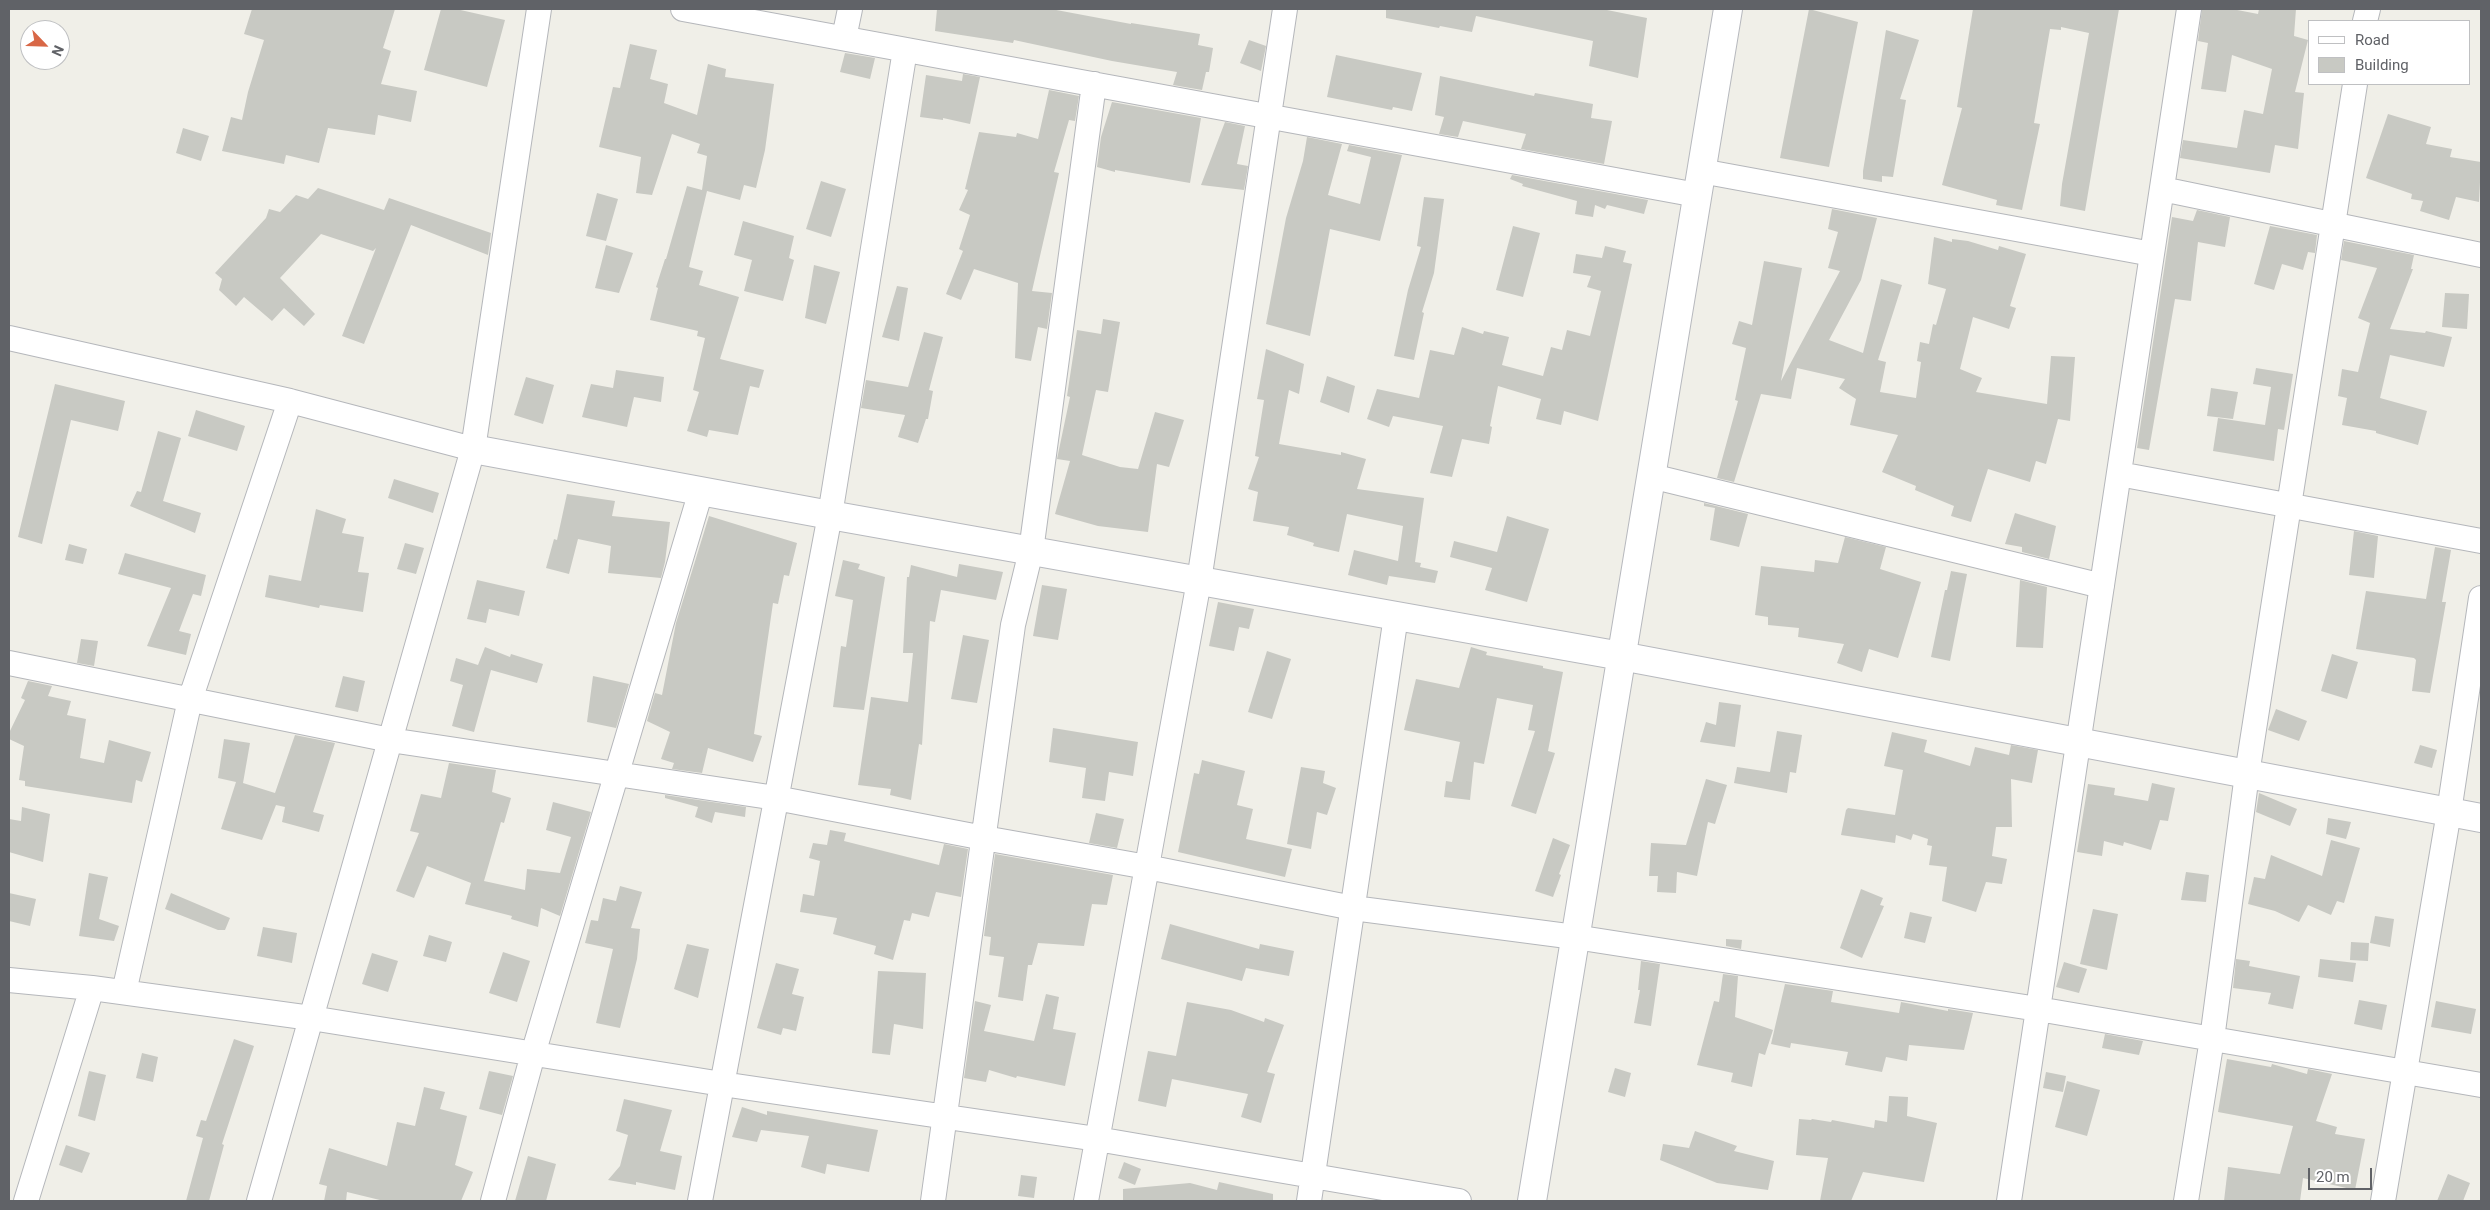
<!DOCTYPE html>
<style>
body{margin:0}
#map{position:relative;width:2490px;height:1210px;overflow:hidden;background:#f0efe8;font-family:Roboto,sans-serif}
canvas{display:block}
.frame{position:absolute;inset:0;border:10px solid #606267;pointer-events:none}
.legend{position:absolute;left:2308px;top:20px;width:162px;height:65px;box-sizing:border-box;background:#fff;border:1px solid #bfc0c2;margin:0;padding:6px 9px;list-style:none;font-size:15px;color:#606267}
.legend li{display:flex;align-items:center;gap:10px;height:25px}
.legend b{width:25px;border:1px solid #bfc0c2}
.north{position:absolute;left:20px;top:20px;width:50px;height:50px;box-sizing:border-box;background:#fff;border:1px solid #bfc0c2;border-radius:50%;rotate:114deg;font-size:14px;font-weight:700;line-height:20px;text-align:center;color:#606267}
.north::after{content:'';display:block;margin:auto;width:18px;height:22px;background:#d86746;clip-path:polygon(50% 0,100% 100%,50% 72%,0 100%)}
.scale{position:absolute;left:2308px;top:1168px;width:64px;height:22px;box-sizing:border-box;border:2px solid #606267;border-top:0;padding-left:6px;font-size:15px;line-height:18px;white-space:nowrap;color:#606267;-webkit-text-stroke:4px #fff;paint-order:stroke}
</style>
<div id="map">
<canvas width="2490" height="1210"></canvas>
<div class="frame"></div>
<ul class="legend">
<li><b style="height:6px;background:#fff"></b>Road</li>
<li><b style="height:14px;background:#c8c9c3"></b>Building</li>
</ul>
<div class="north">N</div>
<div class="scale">20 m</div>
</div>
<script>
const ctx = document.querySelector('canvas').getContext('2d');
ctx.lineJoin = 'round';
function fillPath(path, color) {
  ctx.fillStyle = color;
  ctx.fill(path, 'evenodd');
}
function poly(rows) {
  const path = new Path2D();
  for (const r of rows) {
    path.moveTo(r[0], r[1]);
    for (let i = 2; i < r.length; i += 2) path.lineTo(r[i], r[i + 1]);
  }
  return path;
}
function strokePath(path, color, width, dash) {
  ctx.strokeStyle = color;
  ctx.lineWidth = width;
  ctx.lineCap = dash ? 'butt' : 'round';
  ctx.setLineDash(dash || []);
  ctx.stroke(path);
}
fillPath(poly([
 [252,9,395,9,383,48,391,51,381,84,417,91,411,122,378,115,375,135,328,128,319,163,286,155,284,164,222,151,231,117,242,120,248,92,264,40,244,34],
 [441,9,456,9,505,20,487,87,424,70],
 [937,9,1051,9,1131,24,1131,23,1200,34,1198,45,1213,48,1209,72,1206,72,1202,90,1173,85,1177,72,1112,61,1014,40,1013,43,935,31],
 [1386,9,1602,9,1647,18,1638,78,1589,66,1593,41,1476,16,1477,12,1472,32,1440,26,1439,28,1386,18],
 [1809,9,1858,22,1829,167,1780,158],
 [1973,9,2119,9,2085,211,2060,206,2062,184,2089,33,2061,27,2061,30,2050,29,2034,123,2040,124,2022,210,1996,205,1997,200,1942,185,1962,108,1957,107],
 [2202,9,2232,9,2258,14,2259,9,2296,9,2294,36,2308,40,2295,92,2304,93,2298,149,2275,145,2270,173,2180,158,2183,140,2237,148,2244,110,2263,114,2272,69,2232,55,2226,92,2201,89,2208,43,2198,41],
 [1886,30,1919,40,1900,99,1906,100,1893,177,1882,176,1882,182,1863,179,1863,171],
 [1249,40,1266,46,1261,71,1240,63],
 [630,44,657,50,650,79,668,84,664,103,697,115,708,64,726,69,725,77,774,84,765,150,756,188,744,185,740,200,707,191,689,267,703,271,699,285,739,297,720,359,764,370,759,388,750,386,738,435,709,430,707,437,687,431,699,392,693,390,705,338,697,336,698,331,650,320,658,288,656,287,665,259,666,259,687,186,702,190,707,156,697,153,700,144,672,134,652,195,636,193,641,157,599,147,613,87,620,88],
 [845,53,875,58,870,79,840,72],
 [1336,55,1422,73,1412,111,1393,107,1392,110,1327,97],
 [963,74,980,77,970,124,943,118,943,120,920,117,926,75,962,81],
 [1440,76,1534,96,1535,93,1593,104,1591,118,1612,121,1604,164,1521,149,1526,134,1463,121,1458,137,1439,134,1444,117,1435,115],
 [1049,90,1079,96,1075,121,1069,120,1054,172,1059,173,1032,291,1052,293,1047,329,1038,327,1031,361,1015,358,1018,283,974,269,961,300,946,294,963,251,959,249,970,215,959,210,968,190,965,189,979,132,1016,137,1017,133,1038,139],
 [1112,102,1201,118,1190,183,1115,170,1115,172,1097,167,1101,137],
 [2388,114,2431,127,2426,144,2452,149,2450,157,2481,162,2479,202,2456,197,2449,220,2420,211,2423,201,2411,199,2412,194,2366,178],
 [1225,122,1245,126,1237,164,1248,166,1244,190,1201,185],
 [183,128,209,136,201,161,176,153],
 [1307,137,1342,144,1328,195,1360,204,1371,157,1347,151,1349,145,1402,155,1380,241,1330,229,1310,336,1266,324,1286,218,1303,161],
 [1512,175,1648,200,1644,214,1607,205,1605,209,1595,205,1593,217,1575,214,1577,201,1522,186,1523,184,1510,179],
 [821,181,846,189,831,237,806,229],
 [318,188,384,210,389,198,491,233,488,255,411,225,364,344,342,336,376,248,373,251,321,234,280,278,315,314,304,326,284,308,272,321,244,297,236,306,219,290,222,279,215,273,266,218,269,209,280,212,296,195,308,199],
 [597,193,618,199,606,241,586,236],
 [1424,197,1444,199,1434,273,1422,312,1424,313,1414,360,1394,356,1408,290,1421,247,1417,246],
 [1832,209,1877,218,1861,280,1829,340,1863,353,1881,279,1902,285,1878,360,1886,362,1880,392,1916,398,1921,362,1917,361,1920,342,1929,344,1933,324,1936,325,1946,289,1928,284,1934,237,1952,242,1952,239,1968,241,1998,250,1999,246,2026,254,2010,306,2016,308,2009,329,1973,317,1960,369,1982,378,1976,392,2047,404,2051,356,2075,357,2070,421,2058,419,2046,464,2036,461,2030,482,1988,469,1971,522,1951,516,1954,506,1915,490,1916,486,1882,472,1898,435,1850,425,1856,399,1839,388,1845,379,1797,368,1791,399,1761,394,1734,482,1717,478,1738,401,1735,400,1746,348,1732,344,1739,321,1752,325,1764,261,1802,268,1781,381,1840,271,1828,268,1838,232,1828,229],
 [2197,210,2230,217,2225,247,2198,242,2191,301,2175,299,2149,450,2137,448,2172,217,2193,221],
 [743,221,794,236,789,258,794,260,783,301,744,291,752,260,734,255],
 [1513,226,1540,233,1523,297,1496,290],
 [2270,226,2317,235,2315,253,2308,252,2303,270,2282,264,2274,290,2254,284],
 [2344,241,2414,255,2411,269,2413,269,2390,329,2425,333,2426,331,2452,337,2444,367,2390,355,2380,398,2427,411,2418,445,2376,433,2376,431,2342,425,2347,398,2338,396,2342,369,2358,372,2370,323,2358,318,2377,268,2341,260],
 [606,245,633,253,619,293,595,288],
 [1605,246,1626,251,1623,262,1632,264,1598,421,1564,411,1561,425,1536,419,1541,399,1498,386,1490,426,1492,427,1489,444,1462,439,1452,477,1430,473,1443,426,1393,416,1389,427,1367,419,1377,389,1419,398,1430,350,1454,355,1462,327,1483,334,1484,331,1509,337,1502,365,1543,376,1551,347,1562,350,1567,330,1590,336,1601,291,1587,287,1591,276,1573,273,1576,254,1602,258],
 [814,265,840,272,826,324,805,318],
 [897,286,908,288,899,341,882,337],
 [2445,293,2469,294,2467,329,2442,327],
 [1103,319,1120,322,1108,392,1096,390,1082,455,1120,467,1138,469,1155,412,1184,420,1169,467,1157,464,1148,532,1098,526,1055,514,1070,461,1057,459,1070,397,1067,396,1077,330,1101,334],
 [924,332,943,337,929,390,933,391,928,419,926,419,918,443,898,437,905,415,861,408,866,380,908,387],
 [1266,349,1304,364,1299,394,1289,390,1279,444,1341,455,1341,452,1366,459,1357,489,1424,498,1415,562,1421,563,1420,567,1438,571,1435,583,1389,576,1387,585,1348,575,1354,550,1398,561,1403,526,1347,514,1339,552,1313,546,1314,543,1287,535,1289,527,1253,521,1258,492,1248,489,1259,457,1255,456,1264,400,1257,399],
 [2256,368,2293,374,2284,430,2278,429,2274,461,2213,451,2218,418,2265,425,2271,387,2253,384],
 [616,370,664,377,661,402,634,397,627,427,582,417,591,384,613,388],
 [1327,376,1355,386,1349,413,1320,402],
 [526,377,554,385,543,424,514,415],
 [55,384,125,401,118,431,71,420,42,544,18,537],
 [2211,388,2238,392,2233,419,2207,416],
 [196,410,245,426,237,451,188,436],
 [158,431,181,438,163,501,201,513,195,533,130,506,137,491,141,492],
 [394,479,439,493,433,513,388,498],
 [567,494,615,501,612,516,670,522,665,562,661,578,608,573,611,546,578,539,569,574,546,568,554,539,557,540],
 [1704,503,1748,514,1739,547,1710,540,1715,508,1704,506],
 [316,509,346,519,342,533,364,537,358,572,369,573,363,612,320,605,319,608,265,597,269,575,301,581],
 [2015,513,2056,526,2049,559,2022,552,2022,547,2005,544],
 [709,516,797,543,789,576,784,575,778,604,773,603,754,734,762,736,753,762,708,748,702,773,672,769,674,763,661,759,670,732,647,721,655,693,662,695,676,623],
 [1507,516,1549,529,1527,602,1485,590,1492,568,1450,557,1454,541,1497,552],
 [2354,531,2378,536,2374,578,2349,575],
 [1845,537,1886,547,1880,569,1921,582,1898,658,1869,649,1862,672,1837,663,1844,644,1798,637,1799,628,1768,625,1768,617,1755,615,1761,566,1814,572,1815,560,1838,563],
 [405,543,424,548,416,574,397,569],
 [69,544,87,549,83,564,65,560],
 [2435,547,2451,550,2442,602,2446,602,2430,693,2412,691,2416,660,2414,658,2356,649,2366,591,2426,599],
 [125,553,206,575,201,596,193,594,179,631,191,634,186,655,147,646,171,588,118,574],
 [843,560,860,564,858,569,885,577,864,710,833,707,841,646,846,647,853,600,835,596],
 [959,564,1003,572,996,600,941,590,935,622,930,621,922,745,919,744,911,800,890,795,891,789,858,785,871,697,908,702,913,653,903,653,907,577,909,577,911,565,957,577],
 [1951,571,1967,574,1950,661,1931,657,1945,590,1947,590],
 [477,580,525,591,519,616,489,609,486,623,467,619],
 [2020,580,2047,587,2043,648,2016,647],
 [1042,585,1067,589,1058,640,1033,636],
 [1218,602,1254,609,1249,629,1239,627,1234,651,1209,646],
 [963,635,989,640,977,703,951,699],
 [81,639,98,641,94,666,77,663],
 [485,647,510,657,511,654,543,664,537,683,491,670,474,732,452,726,463,685,450,681,456,658,478,665],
 [1471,647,1487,652,1486,655,1543,666,1543,668,1563,672,1548,751,1555,753,1536,814,1511,806,1535,731,1528,730,1533,705,1497,698,1484,764,1474,762,1470,800,1444,797,1446,781,1452,782,1460,742,1404,730,1416,679,1459,688],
 [1267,651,1291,659,1272,719,1248,712],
 [2332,654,2358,662,2347,699,2321,691],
 [343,676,365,681,358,712,335,707],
 [593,676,629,684,616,728,587,722],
 [28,681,52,686,48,696,71,701,67,715,86,719,80,758,104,763,109,740,151,752,142,782,136,780,132,803,25,786,25,781,19,780,24,746,9,739,9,733,25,700,21,698],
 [1719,702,1741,705,1735,747,1700,742,1706,722,1716,725],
 [2276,709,2307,721,2299,741,2268,730],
 [1053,728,1138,742,1133,776,1109,772,1105,801,1082,798,1086,768,1049,762],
 [1777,731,1802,735,1796,773,1790,772,1787,793,1734,783,1737,767,1770,772],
 [1892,732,1927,740,1924,752,1970,766,1975,747,2009,755,2011,745,2038,750,2032,783,2011,779,2012,827,1996,827,1992,856,2007,859,2002,884,1986,882,1976,912,1942,901,1947,867,1929,865,1932,846,1927,845,1928,839,1913,834,1911,840,1896,835,1895,843,1841,835,1846,810,1848,808,1895,815,1903,770,1884,766],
 [295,735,335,743,313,812,324,815,319,832,282,822,285,807,276,805,262,840,221,829,236,782,218,778,224,739,250,743,243,783,275,793],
 [2420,745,2437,750,2432,768,2414,763],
 [1202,760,1245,771,1237,805,1253,809,1246,839,1292,849,1285,877,1178,852,1194,773,1199,774],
 [449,763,496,770,492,792,511,798,504,823,501,822,484,881,525,890,527,869,560,873,571,837,546,830,553,802,591,812,560,916,541,908,538,927,511,919,512,916,465,904,471,883,427,866,414,898,396,891,419,833,410,831,421,794,441,798],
 [1301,767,1325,771,1323,783,1336,788,1327,815,1317,812,1311,849,1287,844],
 [1706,779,1727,785,1715,824,1708,822,1697,876,1677,872,1676,893,1657,892,1658,876,1649,876,1651,843,1686,845],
 [2152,783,2175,788,2168,821,2160,820,2151,850,2124,842,2123,846,2104,841,2102,856,2077,852,2088,784,2115,788,2114,795,2148,801],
 [2259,793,2297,809,2290,826,2256,812],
 [665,795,746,807,745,817,715,812,712,823,695,817,698,807,665,798],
 [22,807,50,814,43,862,9,852,9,819,21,821],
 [1096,813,1124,819,1117,848,1089,843],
 [2328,818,2351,822,2346,839,2326,834],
 [830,830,846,833,844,841,939,865,944,844,968,849,961,897,936,892,929,917,912,913,910,921,904,920,893,960,874,954,876,946,833,934,837,918,800,912,803,894,814,896,820,861,809,858,813,843,827,845],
 [1553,838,1570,845,1559,874,1561,875,1553,897,1535,891],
 [2331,840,2360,848,2344,903,2337,901,2331,915,2308,905,2299,922,2275,911,2248,904,2254,877,2265,879,2271,855,2322,876],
 [995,854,1113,875,1107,905,1092,904,1084,946,1038,943,1032,965,1028,965,1023,1001,998,997,1004,957,989,955,991,937,984,936],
 [2186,872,2209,875,2206,902,2181,900],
 [89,873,108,877,99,919,119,926,114,941,79,936],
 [620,886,642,892,631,928,640,929,637,959,620,1028,596,1023,613,949,585,943,591,920,598,921,603,898,616,901],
 [1861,889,1883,898,1880,905,1884,906,1862,958,1840,948],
 [9,893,36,899,30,926,9,921],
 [171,893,230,918,225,930,218,930,165,909],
 [2093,909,2118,914,2107,970,2080,964],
 [1910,912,1932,917,1925,943,1904,938],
 [2375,916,2394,919,2390,947,2370,943],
 [1170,924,1259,949,1260,944,1294,951,1289,976,1246,968,1242,981,1161,959],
 [263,927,297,933,292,963,257,956],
 [429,935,452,942,446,962,423,956],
 [1726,939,1742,940,1741,949,1726,946],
 [2351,942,2369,943,2368,961,2350,960],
 [687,944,709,949,698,998,674,989],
 [503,952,530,961,517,1002,489,993],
 [372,953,398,961,388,992,362,984],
 [2236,959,2250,961,2249,966,2300,976,2293,1009,2268,1004,2271,993,2233,988],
 [2320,959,2356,963,2353,982,2318,977],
 [1641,961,1660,964,1651,1026,1634,1023,1640,990,1638,990],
 [2064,962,2087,969,2079,993,2056,987],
 [776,963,799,969,792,994,804,997,796,1031,783,1028,781,1035,757,1028],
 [878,971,926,973,923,1029,894,1024,890,1055,872,1053],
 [1723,974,1738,976,1735,1017,1773,1030,1765,1055,1759,1053,1752,1087,1731,1082,1733,1073,1697,1065,1714,1001,1719,1002],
 [1785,984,1833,991,1831,1002,1899,1013,1901,1002,1948,1011,1948,1009,1973,1013,1964,1050,1909,1045,1907,1061,1886,1057,1882,1072,1845,1065,1848,1052,1791,1043,1790,1048,1771,1044],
 [1046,994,1059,997,1053,1029,1076,1033,1065,1086,1017,1076,1016,1078,989,1070,986,1082,964,1078,975,1001,991,1005,984,1031,1034,1041],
 [2359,1000,2387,1005,2382,1030,2354,1024],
 [2436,1001,2476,1009,2471,1034,2431,1027],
 [1187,1002,1231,1010,1264,1022,1265,1018,1284,1025,1267,1072,1275,1074,1261,1123,1241,1117,1248,1094,1172,1079,1166,1107,1138,1101,1148,1051,1176,1056],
 [2105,1034,2143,1041,2139,1055,2102,1048],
 [234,1039,254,1046,222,1144,224,1145,209,1201,186,1201,203,1138,196,1136,201,1120,206,1121],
 [142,1053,158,1057,153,1082,136,1078],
 [2227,1059,2271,1067,2272,1064,2307,1074,2308,1069,2332,1074,2316,1121,2337,1127,2335,1134,2365,1139,2355,1190,2303,1178,2300,1201,2224,1201,2228,1167,2280,1174,2293,1126,2218,1112],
 [1615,1068,1631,1073,1625,1097,1608,1092],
 [89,1071,106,1075,95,1121,78,1116],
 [489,1071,513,1076,502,1115,479,1109],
 [2046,1072,2066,1076,2063,1092,2043,1088],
 [2067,1081,2100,1090,2087,1136,2055,1127],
 [424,1087,445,1092,440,1109,467,1116,455,1165,473,1172,461,1201,384,1201,347,1192,346,1201,324,1201,327,1186,319,1184,329,1148,387,1166,397,1122,415,1126],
 [1889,1096,1908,1097,1907,1116,1937,1123,1924,1182,1863,1172,1851,1201,1820,1201,1828,1158,1796,1155,1799,1119,1811,1120,1812,1119,1831,1122,1832,1120,1874,1128,1875,1120,1887,1122],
 [624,1099,672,1110,660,1151,682,1156,675,1190,636,1182,636,1185,608,1180,620,1166,628,1135,616,1131],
 [742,1107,767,1115,767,1111,878,1130,869,1172,827,1164,825,1174,801,1167,809,1136,761,1130,757,1142,732,1137],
 [1695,1131,1737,1146,1734,1151,1774,1161,1768,1190,1717,1183,1660,1160,1663,1144,1689,1148],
 [66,1145,90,1153,82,1173,59,1165],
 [528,1156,556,1164,546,1201,515,1201],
 [1124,1162,1141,1169,1135,1185,1118,1178],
 [2448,1174,2470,1183,2463,1201,2437,1201],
 [1021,1175,1037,1177,1034,1198,1018,1196],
 [1219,1182,1273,1194,1273,1201,1123,1201,1123,1189,1190,1183,1217,1190]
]), '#c8c9c3');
const street = poly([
 [683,9,1697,195],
 [2365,21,2368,9],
 [844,38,850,9],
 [1701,171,2152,254],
 [2162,189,2481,255],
 [9,338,290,401,473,449],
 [2119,474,2481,541],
 [1651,476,2102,586],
 [9,663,390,740,776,798,984,838,1147,867,1353,908,1575,937,2038,1009,2481,1085],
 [9,980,92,988,311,1018,722,1084,1097,1139,1459,1201],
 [124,992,190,700,290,401],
 [26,1201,92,988],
 [259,1201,473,449,539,9],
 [493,1201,533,1054,701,491],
 [700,1201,830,515,905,50],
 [933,1201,1013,625,1031,551,1094,84],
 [1086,1201,1199,581,1285,9],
 [1309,1201,1396,616],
 [2009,1201,2189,9],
 [2186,1201,2212,1039,2247,774,2355,84],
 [2383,1201,2449,812,2481,598]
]);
const secondary = poly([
 [473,449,830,515,1621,656,2481,818],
 [1532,1201,1728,9]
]);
strokePath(street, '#b5b7bb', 26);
strokePath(secondary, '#b7b9be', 30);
strokePath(street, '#fff', 24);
strokePath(secondary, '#fff', 28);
</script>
